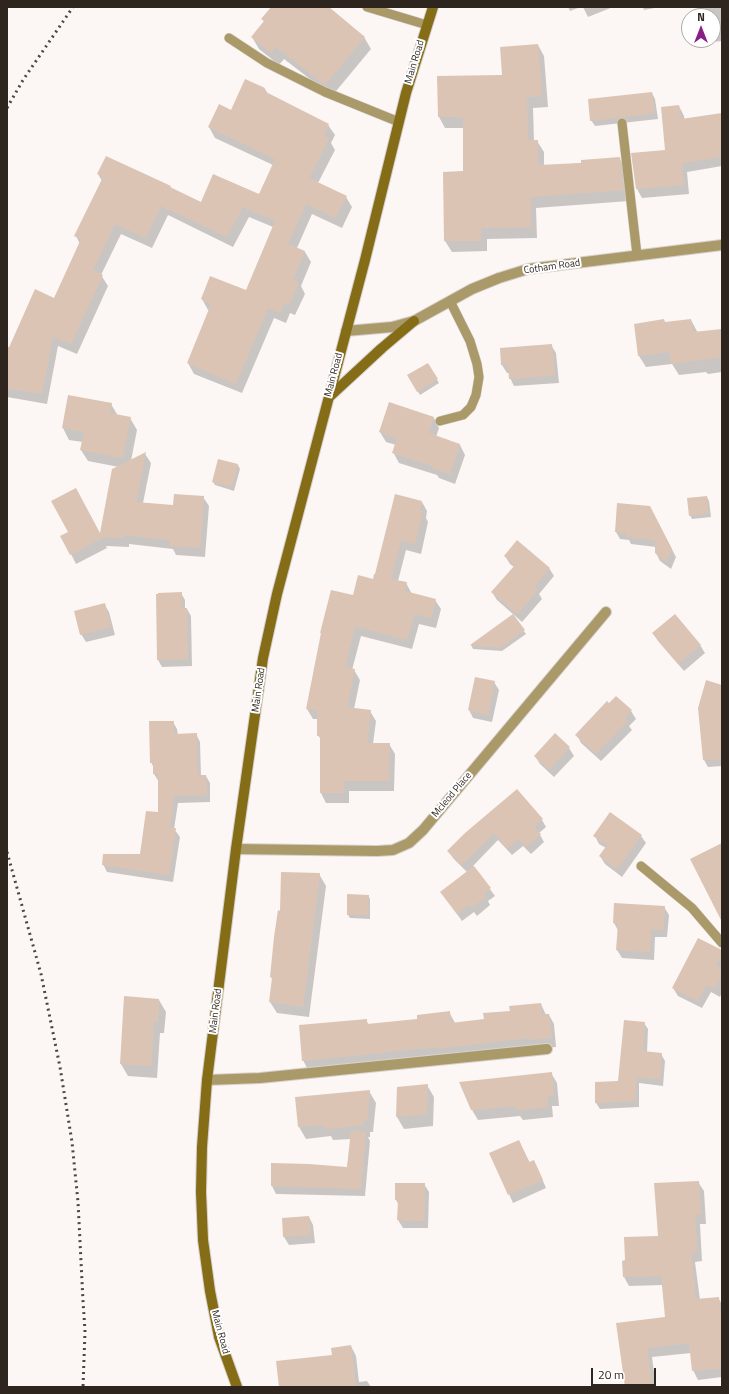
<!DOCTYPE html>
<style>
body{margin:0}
#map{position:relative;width:729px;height:1394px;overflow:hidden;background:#fcf7f4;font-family:"Titillium Web",sans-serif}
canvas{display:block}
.frame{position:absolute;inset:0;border:8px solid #2e251f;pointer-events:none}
.north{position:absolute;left:681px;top:8px;width:40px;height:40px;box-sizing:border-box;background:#fff;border:1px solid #aba8a5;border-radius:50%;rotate:0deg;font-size:11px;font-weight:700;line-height:16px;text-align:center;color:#2e251f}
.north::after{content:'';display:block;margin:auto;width:14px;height:18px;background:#891f85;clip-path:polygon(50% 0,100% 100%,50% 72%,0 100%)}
.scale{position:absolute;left:591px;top:1368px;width:65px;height:18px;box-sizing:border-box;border:2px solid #2e251f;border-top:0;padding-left:5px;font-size:12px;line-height:14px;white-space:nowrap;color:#2e251f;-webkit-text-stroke:3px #fff;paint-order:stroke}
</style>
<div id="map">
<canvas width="729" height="1394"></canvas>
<div class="frame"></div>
<div class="north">N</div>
<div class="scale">20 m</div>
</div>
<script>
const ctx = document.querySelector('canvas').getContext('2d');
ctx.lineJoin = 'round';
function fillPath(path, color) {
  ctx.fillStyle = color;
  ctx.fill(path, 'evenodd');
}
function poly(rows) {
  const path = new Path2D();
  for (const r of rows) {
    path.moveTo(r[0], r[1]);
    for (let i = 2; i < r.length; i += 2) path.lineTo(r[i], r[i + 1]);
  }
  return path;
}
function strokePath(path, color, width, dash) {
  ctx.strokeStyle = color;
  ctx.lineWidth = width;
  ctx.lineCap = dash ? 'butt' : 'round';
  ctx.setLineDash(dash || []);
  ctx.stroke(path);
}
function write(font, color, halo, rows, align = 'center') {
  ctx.font = font + ' "Titillium Web",sans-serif';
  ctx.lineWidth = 4;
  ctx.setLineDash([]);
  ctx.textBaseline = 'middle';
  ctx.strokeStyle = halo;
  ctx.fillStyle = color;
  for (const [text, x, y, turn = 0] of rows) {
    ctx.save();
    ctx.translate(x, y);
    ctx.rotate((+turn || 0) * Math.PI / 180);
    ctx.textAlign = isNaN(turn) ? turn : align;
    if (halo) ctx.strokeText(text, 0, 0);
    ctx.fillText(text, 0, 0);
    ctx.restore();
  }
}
fillPath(poly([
 [273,7,327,7,364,37,371,49,332,96,284,59,279,65,259,49,252,37,264,22,263,20],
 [568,7,581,7,570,11],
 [583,7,613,7,588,17],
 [643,7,660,7,644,10],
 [715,7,722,7,722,41,703,43,701,40,713,40,713,16,696,16,696,9],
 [538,45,544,56,548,107,533,108,534,141,537,141,544,152,544,166,582,163,619,158,626,169,629,201,536,208,537,238,487,239,487,251,452,252,445,241,444,173,464,172,464,128,445,128,439,117,438,77,503,76],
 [246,81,265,89,268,94,328,125,335,135,331,143,335,150,318,183,346,197,352,207,342,228,312,214,297,248,305,252,311,262,301,286,305,294,295,315,290,313,286,323,274,318,242,393,194,374,188,363,210,310,208,310,202,299,246,292,273,227,249,217,233,247,168,215,152,248,121,234,101,275,108,286,77,354,58,346,47,404,7,397,7,347,10,347,54,299,80,244,76,236,102,181,98,174,170,186,171,189,201,203,260,196,273,165,215,138,209,127,232,111],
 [652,93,655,99,658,119,595,126,591,120],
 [679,106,684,116,685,124,722,114,722,166,687,172,689,194,642,198,637,189,667,151],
 [691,320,698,333,722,330,722,372,708,374,706,372,679,375,672,364,646,367,639,356,635,325,666,323],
 [551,345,556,353,559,383,514,386,510,378,509,373,507,373,502,365,501,349],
 [427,364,439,383,420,395,408,376],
 [69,396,111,404,118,416,130,418,137,430,131,461,145,454,151,463,143,503,174,506,203,497,209,506,205,557,176,555,173,549,129,544,129,547,106,546,107,548,76,564,71,554,100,535,119,467,88,461,81,450,83,442,69,440,63,428],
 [434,418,439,428,436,437,460,445,465,455,455,484,439,478,437,475,399,463,393,452,396,445,386,442,380,432],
 [238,465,240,469,234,491,215,485,213,482],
 [707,497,709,501,711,517,692,519,690,515],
 [422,502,427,511,426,518,428,522,421,554,406,550,398,581,406,583,412,594,435,600,441,609,436,628,419,624,412,649,361,636,352,670,354,670,360,680,354,709,370,711,376,721,373,744,389,744,395,754,394,791,349,791,349,803,326,803,321,793,321,740,318,735,318,719,313,719,307,709,322,635,321,633,354,597,373,580],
 [654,515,676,557,671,569,660,561,656,553,656,547,631,544,629,540,620,539,616,532],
 [505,556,549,568,554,576,539,594,542,599,522,622,497,600,492,592,514,567,510,564],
 [181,593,185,600,185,609,187,609,191,616,192,666,162,667,158,660],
 [104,604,109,612,115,635,86,642,81,634],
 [513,616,526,634,502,651,473,649,471,645],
 [653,633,700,645,705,653,684,671,658,641],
 [476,678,494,682,499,690,492,722,473,718,469,710],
 [722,686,722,766,708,767,704,760,699,708],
 [631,711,636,719,629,726,632,730,601,761,581,743,577,735],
 [173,722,177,729,178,735,196,734,200,742,201,776,206,776,210,783,210,802,178,803,174,829,180,837,173,882,107,872,103,864,141,855,159,813,159,782,154,774,154,768,151,762],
 [569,748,574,756,554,777,540,764,535,756],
 [542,820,546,827,539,833,544,842,531,854,523,846,512,855,498,840,473,866,495,896,488,901,490,905,477,916,474,912,462,921,441,892,467,872,453,858,448,851,466,834],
 [595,836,641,836,646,843,622,877,605,864,600,856,606,848,599,844],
 [319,874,326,886,309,1017,277,1013,270,1002,273,981,271,977,281,912],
 [368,895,370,899,370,919,350,918,348,915],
 [615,904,664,907,669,915,667,937,655,937,654,960,622,958,617,950,619,932,614,923],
 [722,951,722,992,720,997,711,992,702,1008,678,996,673,988],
 [125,998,159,1000,166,1012,164,1033,160,1033,157,1078,128,1076,121,1064],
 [541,1004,546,1015,549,1015,554,1024,556,1047,308,1070,303,1060,366,1020,369,1025,419,1020,449,1012,455,1023,485,1020],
 [644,1023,648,1029,647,1053,661,1054,665,1061,663,1086,639,1083,639,1107,600,1109,596,1103,619,1082],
 [551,1073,557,1083,559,1106,552,1106,553,1117,523,1120,520,1116,478,1120,472,1110],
 [427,1085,434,1097,433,1126,404,1129,397,1117,398,1088],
 [369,1091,376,1103,373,1132,370,1132,370,1137,368,1137,370,1141,365,1196,276,1194,272,1186,272,1164,347,1168,351,1139,333,1140,331,1136,306,1139,299,1127],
 [519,1141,530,1163,538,1169,546,1188,513,1203,491,1153],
 [698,1182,704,1191,706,1224,700,1224,702,1261,695,1262,700,1300,718,1298,722,1304,722,1377,698,1380,693,1370,691,1353,652,1357,656,1387,626,1387,617,1324,666,1318,663,1285,629,1286,624,1277,659,1237],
 [424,1184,429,1192,428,1228,403,1228,398,1220,399,1205,396,1200],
 [309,1217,313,1225,315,1243,289,1245,284,1237,283,1219],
 [351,1346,356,1356,359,1382,367,1381,371,1387,280,1387]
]), '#0003');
fillPath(poly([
 [271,7,329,7,365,37,325,85,276,47,271,53,251,37,264,21,261,19],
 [538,44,542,96,527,97,528,140,538,140,538,165,581,163,581,160,620,157,624,190,531,197,531,227,481,228,481,241,444,241,443,172,463,171,463,117,438,117,437,76,502,75,500,47],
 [245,79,265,88,264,91,329,124,324,136,329,139,309,178,347,196,335,218,306,204,288,244,305,251,293,280,299,282,289,305,284,303,280,313,268,308,236,384,187,363,211,304,201,299,210,276,246,290,275,221,243,207,227,237,161,206,146,238,115,224,93,270,103,275,71,344,53,336,42,394,7,388,7,352,35,289,54,298,81,239,74,236,103,177,97,174,106,156,171,186,170,187,201,202,213,174,259,194,275,159,208,127,219,104,231,110],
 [652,92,655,113,590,121,588,99],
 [679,105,681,119,722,113,722,157,682,163,684,185,636,189,631,153,665,150,661,107],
 [664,319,665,322,691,319,693,332,722,329,722,357,671,364,670,352,638,356,634,324],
 [552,344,555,375,509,379,508,365,501,365,500,348],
 [428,363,438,379,417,392,407,375],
 [68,395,112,403,110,413,131,417,123,458,80,450,84,432,62,428],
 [389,402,434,417,429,433,460,444,450,474,432,468,432,466,392,453,397,438,379,432],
 [146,452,136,502,173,505,174,494,204,496,200,548,170,546,170,540,124,535,124,538,102,537,102,538,70,555,60,536,68,532,51,501,76,488,100,533,112,469],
 [218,459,238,464,232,487,212,482],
 [395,494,422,501,420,510,423,511,415,544,401,541,391,579,407,582,405,591,436,599,431,618,414,614,407,640,355,626,345,667,355,669,347,707,371,710,367,743,390,743,389,781,344,781,344,793,320,793,320,736,317,736,317,711,306,709,321,633,320,633,331,590,353,595,358,575,373,579,374,574,375,574],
 [707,496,709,513,689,516,687,498],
 [617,503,650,506,672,549,666,562,655,553,655,540,626,537,626,533,615,532],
 [517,540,550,568,534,587,538,590,517,614,491,592,515,565,504,556],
 [182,592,182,608,187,608,188,659,157,660,156,594,158,594,158,593],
 [105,603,111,627,80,635,74,611],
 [513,614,525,630,500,648,470,645],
 [675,614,701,645,678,664,652,633],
 [475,677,495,681,488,715,468,710],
 [706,680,722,685,722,759,703,760,698,708],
 [616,696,632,710,625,718,628,721,596,754,575,735,607,701,609,703],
 [149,721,174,721,174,734,197,733,198,775,206,775,207,795,174,796,170,828,176,828,169,875,102,865,103,854,140,854,146,811,158,812,158,774,153,774,153,763,150,763],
 [555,733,570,747,549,770,534,756],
 [517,789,543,819,534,827,541,834,526,847,519,839,507,849,494,833,462,865,447,851,465,833],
 [610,812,642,835,617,869,599,856,607,845,593,836],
 [722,843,722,922,690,859],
 [474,866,491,888,484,893,486,897,471,908,469,905,457,914,440,892],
 [281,872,320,873,303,1007,269,1002,272,978,270,977,274,937,278,910,280,911],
 [347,894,369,895,368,915,347,915],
 [614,903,665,906,663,930,651,929,650,952,616,950,618,924,613,923],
 [698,938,722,950,722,955,716,966,722,969,722,976,715,989,706,985,698,1001,672,988],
 [124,996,159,999,158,1022,154,1022,151,1066,120,1064],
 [541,1003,542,1014,549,1014,552,1038,528,1040,528,1038,436,1049,436,1047,302,1061,299,1025,367,1019,367,1024,417,1019,417,1015,450,1011,451,1023,484,1019,483,1013,510,1011,509,1006],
 [624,1020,645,1022,643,1051,662,1053,660,1079,636,1077,636,1101,595,1103,595,1082,618,1081],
 [552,1072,554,1096,547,1096,548,1107,516,1110,515,1106,471,1110,459,1082],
 [428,1084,427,1114,396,1117,397,1087],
 [370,1090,367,1120,363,1121,364,1125,325,1129,324,1125,298,1127,295,1097],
 [351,1130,366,1132,361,1189,271,1186,271,1163,309,1164,347,1167],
 [519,1140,529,1162,534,1160,543,1180,508,1195,489,1153],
 [699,1181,701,1214,695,1215,697,1252,691,1253,696,1299,719,1297,722,1325,722,1368,692,1371,689,1343,647,1348,652,1387,625,1387,616,1323,665,1317,661,1276,623,1277,622,1261,625,1260,624,1237,658,1236,654,1183],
 [395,1183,425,1183,424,1221,397,1220,398,1200,395,1200],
 [309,1216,311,1235,283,1237,282,1218],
 [351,1345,356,1387,279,1387,276,1361,332,1355,331,1348]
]), '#dbc4b4');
const service = poly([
 [367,7,427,25],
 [229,38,267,63,325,92,399,122],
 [622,123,637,255],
 [440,421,463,415,471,407,476,395,479,377,477,364,470,341,450,301],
 [641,866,692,908,722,943]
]);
const minor = poly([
 [346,331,392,327,414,321,472,289,499,278,528,269,722,245],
 [236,849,377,851,393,850,409,843,423,830,606,612],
 [207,1080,260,1078,547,1049]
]);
const secondary = poly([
 [329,397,382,348,414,321],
 [237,1387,219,1337,210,1291,203,1240,201,1192,202,1147,207,1080,236,849,255,715,263,658,277,594,365,260,406,93,433,7]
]);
strokePath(service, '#d7d1ce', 10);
strokePath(minor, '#d7d1ce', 12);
strokePath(secondary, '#d7d1ce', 12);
strokePath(service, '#aa9a6a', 9);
strokePath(minor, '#aa9a6a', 10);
strokePath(secondary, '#856c17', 10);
strokePath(poly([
 [7,108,23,80,73,7],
 [7,852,41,974,60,1067,72,1142,78,1202,83,1301,85,1331,83,1387]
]), '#4e4640', 3, [2, 4]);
write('10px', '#2e251f', '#fff', [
 ["Main Road",415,62,-73],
 ["Cotham Road",552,267,-8],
 ["Main Road",334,375,-75],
 ["Main Road",259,690,-82],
 ["Mcleod Place",452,795,-50],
 ["Main Road",216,1011,-83],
 ["Main Road",220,1332,75]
]);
</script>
